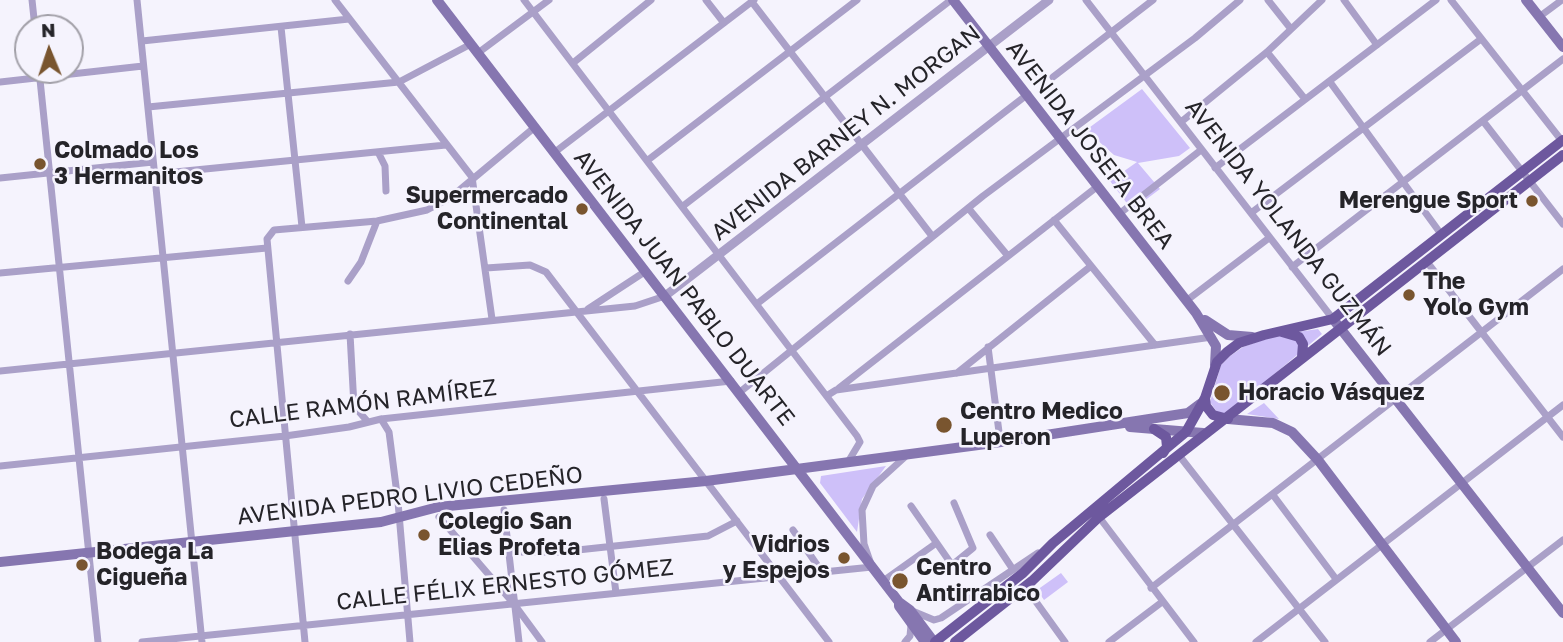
<!DOCTYPE html>
<meta charset="utf-8">
<style>
body{margin:0}
#map{position:relative;width:1563px;height:642px;overflow:hidden;background:#f5f3fd;font-family:"Golos Text",sans-serif}
canvas{display:block}
.north{position:absolute;left:14px;top:14px;width:70px;height:70px;box-sizing:border-box;background:#f5f3fd;border:2px solid #a2a0a8;border-radius:50%;rotate:358deg;font-size:19px;font-weight:700;line-height:28px;text-align:center;color:#252429}
.north::after{content:'';display:block;margin:auto;width:24px;height:32px;background:#79552f;clip-path:polygon(50% 0,100% 100%,50% 72%,0 100%)}
</style>
<div id="map">
<canvas width="1563" height="642"></canvas>
<div class="north">N</div>
</div>
<script>
const ctx = document.querySelector('canvas').getContext('2d');
ctx.lineJoin = 'round';
function fillPath(path, color) {
  ctx.fillStyle = color;
  ctx.fill(path, 'evenodd');
}
function poly(rows) {
  const path = new Path2D();
  for (const r of rows) {
    path.moveTo(r[0], r[1]);
    for (let i = 2; i < r.length; i += 2) path.lineTo(r[i], r[i + 1]);
  }
  return path;
}
function strokePath(path, color, width, dash) {
  ctx.strokeStyle = color;
  ctx.lineWidth = width;
  ctx.lineCap = dash ? 'butt' : 'round';
  ctx.setLineDash(dash || []);
  ctx.stroke(path);
}
function write(font, color, halo, rows, align = 'center') {
  ctx.font = font + ' "Golos Text",sans-serif';
  ctx.lineWidth = 5;
  ctx.setLineDash([]);
  ctx.textBaseline = 'middle';
  ctx.strokeStyle = halo;
  ctx.fillStyle = color;
  for (const [text, x, y, turn = 0] of rows) {
    ctx.save();
    ctx.translate(x, y);
    ctx.rotate((+turn || 0) * Math.PI / 180);
    ctx.textAlign = isNaN(turn) ? turn : align;
    if (halo) ctx.strokeText(text, 0, 0);
    ctx.fillText(text, 0, 0);
    ctx.restore();
  }
}
fillPath(poly([
 [1142,89,1190,148,1179,156,1138,163,1160,189,1132,210,1110,181,1137,162,1114,155,1086,130],
 [1318,329,1322,334,1227,414,1217,412,1210,402,1221,365,1230,356,1243,347,1277,335],
 [1264,403,1279,419,1247,414],
 [886,466,862,499,857,532,820,483,821,476],
 [1061,573,1068,582,1044,600,1037,590]
]), '#cec0f9');
strokePath(poly([
 [32,0,35,28],
 [137,0,202,642],
 [335,0,472,177,492,319],
 [524,0,857,436,860,442,848,462],
 [706,0,724,23],
 [1086,0,1333,319],
 [1268,0,1291,29],
 [1344,0,1377,45],
 [1451,0,1562,141],
 [752,2,932,236],
 [1539,17,1562,0],
 [281,27,302,227],
 [142,41,349,19],
 [1267,52,1305,99],
 [478,53,549,0],
 [573,63,651,0],
 [39,70,98,642],
 [1053,77,1153,0],
 [0,82,143,66],
 [1330,82,1441,234],
 [148,107,399,82,471,44],
 [1483,121,1563,224],
 [1181,122,1267,52,1322,0],
 [378,152,385,166,386,191],
 [555,152,754,0],
 [648,160,857,0],
 [1215,168,1436,0],
 [155,174,446,145],
 [0,178,153,162],
 [683,206,951,0],
 [969,209,1008,256],
 [1251,213,1481,39],
 [1119,214,1201,150],
 [1054,220,1155,345],
 [1427,262,1563,437],
 [1292,267,1563,59],
 [486,268,530,265,546,272,829,642],
 [0,273,267,248],
 [348,281,361,262,377,221],
 [1186,301,1269,238],
 [758,303,1028,94],
 [588,309,646,271],
 [350,334,354,406,368,422],
 [988,347,999,432],
 [0,371,635,306,665,296],
 [957,373,1091,266],
 [839,388,1098,186],
 [740,392,983,196,1195,38,1240,0],
 [828,395,836,390,1212,337],
 [381,419,389,432,398,502,410,642],
 [1178,454,1325,642],
 [0,466,285,436,349,427,381,419,731,381],
 [1273,495,1336,579],
 [604,499,616,593],
 [911,506,952,565,973,548,954,503],
 [504,510,519,642],
 [439,517,514,604,542,642],
 [1099,517,1194,642],
 [793,530,822,572],
 [990,535,1012,568],
 [510,552,559,552,708,536,737,521],
 [883,581,935,544],
 [1151,588,1563,269],
 [1034,599,1065,642],
 [910,610,934,620,941,618,1038,553],
 [142,642,872,567,864,544,862,510,873,486,906,456],
 [305,642,267,239,274,230,377,221,427,210,450,198,535,127],
 [905,642,910,636,911,625],
 [1109,642,1162,602],
 [1256,642,1563,405],
 [1430,642,1563,540]
]), '#aaa0c8', 7);
strokePath(poly([
 [665,296,1049,0]
]), '#aaa0c8', 9);
strokePath(poly([
 [437,0,899,602,910,610,934,642],
 [953,0,1196,313,1216,346,1215,365],
 [1526,0,1563,47],
 [1333,319,1563,613],
 [1205,320,1228,335,1252,337],
 [1228,419,1273,423,1292,432,1318,460,1456,642],
 [1130,427,1203,433],
 [0,562,381,522,438,507,706,481,1001,442,1188,413,1200,404],
 [899,602,899,606,925,642]
]), '#8676b0', 10);
strokePath(poly([
 [1282,332,1299,337,1303,344,1302,357],
 [1205,398,1206,406,1213,415,1228,419],
 [1154,429,1166,437,1167,447,1163,453],
 [935,642,1023,573,1053,543,1186,432,1205,398,1217,362,1227,352,1239,343,1264,335,1333,319,1563,140],
 [955,642,1032,581,1099,517,1563,155]
]), '#6d589e', 10);
for (const [x, y, r, color] of [
 [40,164,7,"#79552f"],
 [1532,201,7,"#79552f"],
 [582,209,7,"#79552f"],
 [1409,295,7,"#79552f"],
 [1222,393,9,"#79552f"],
 [944,425,9,"#79552f"],
 [424,535,7,"#79552f"],
 [844,558,7,"#79552f"],
 [82,565,7,"#79552f"],
 [900,581,9,"#79552f"]
]) {
  const dot = new Path2D();
  dot.arc(x, y, r, 0, 2 * Math.PI);
  ctx.fillStyle = color;
  ctx.fill(dot);
  strokePath(dot, '#f5f3fd', 2.5);
}
write('23px', '#252429', '#f5f3fd', [
 ["AVENIDA BARNEY N. MORGAN",846,133,-38],
 ["AVENIDA JOSEFA BREA",1090,145,52],
 ["AVENIDA YOLANDA GUZMÁN",1288,228,52],
 ["AVENIDA JUAN PABLO DUARTE",684,288,52],
 ["CALLE RAMÓN RAMÍREZ",363,404,-7],
 ["AVENIDA PEDRO LIVIO CEDEÑO",410,496,-7],
 ["CALLE FÉLIX ERNESTO GÓMEZ",505,585,-6]
]);
write('bold 23px', '#252429', '#f5f3fd', [
 ["Colmado Los",54,151],
 ["3 Hermanitos",54,177],
 ["Supermercado",568,196,"right"],
 ["Continental",568,222,"right"],
 ["Merengue Sport",1518,201,"right"],
 ["The",1423,282],
 ["Yolo Gym",1423,308],
 ["Horacio Vásquez",1238,393],
 ["Centro Medico",960,412],
 ["Luperon",960,438],
 ["Colegio San",438,522],
 ["Elias Profeta",438,548],
 ["Vidrios",830,545,"right"],
 ["y Espejos",830,571,"right"],
 ["Bodega La",96,552],
 ["Cigueña",96,578],
 ["Centro",916,568],
 ["Antirrabico",916,594]
], 'left');
</script>
